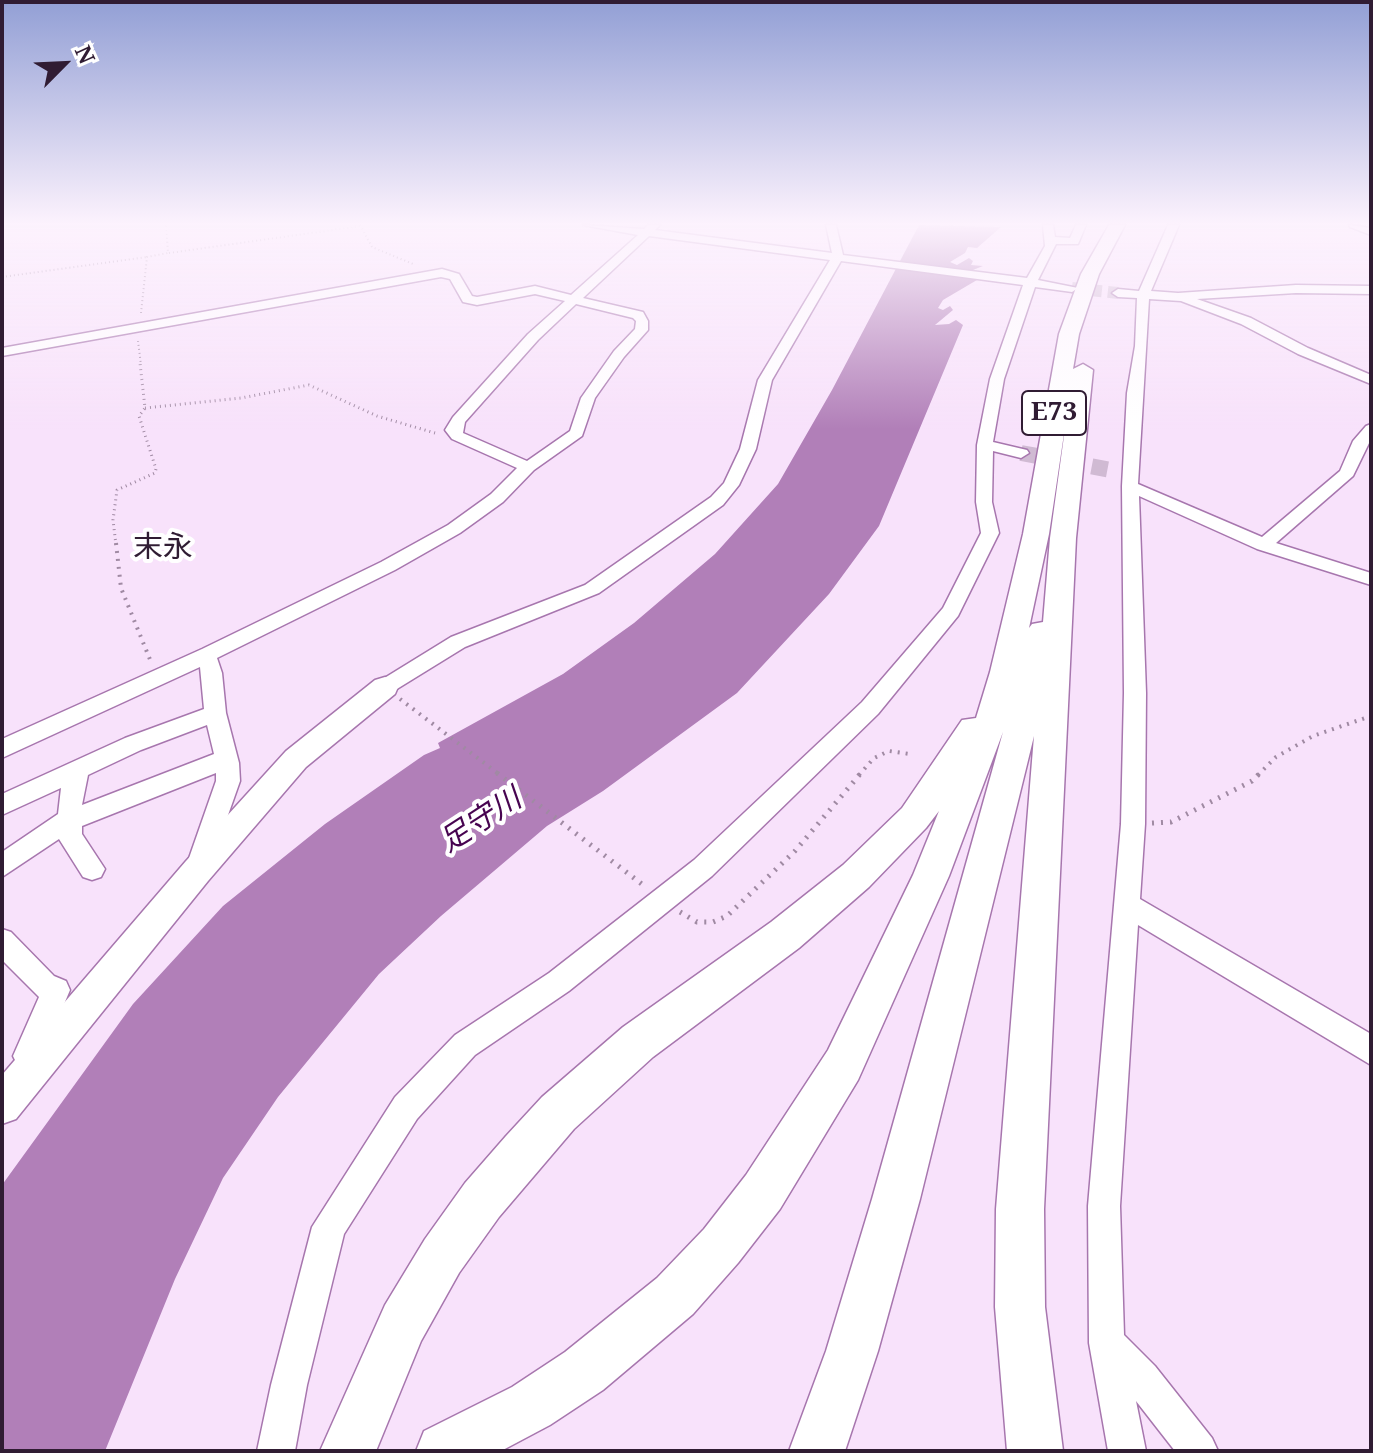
<!DOCTYPE html>
<meta charset="utf-8">
<style>
body{margin:0}
#map{position:relative;width:1373px;height:1453px;overflow:hidden;background:#f8e2fb;font-family:"Noto Serif",serif}
canvas{display:block}
.frame{position:absolute;inset:0;border:4px solid #301c33;pointer-events:none}
.north{position:absolute;left:24px;top:24px;width:80px;height:80px;-webkit-text-stroke:6px #fff;paint-order:stroke;rotate:66deg;font-size:22px;font-weight:700;line-height:32px;text-align:center;color:#301c33}
.north::after{content:'';display:block;margin:auto;width:28px;height:36px;background:#301c33;clip-path:polygon(50% 0,100% 100%,50% 72%,0 100%)}
</style>
<div id="map">
<canvas width="1373" height="1453"></canvas>
<div class="frame"></div>
<div class="north">N</div>
</div>
<script>
const ctx = document.querySelector('canvas').getContext('2d');
ctx.lineJoin = 'round';
function fillPath(path, color) {
  ctx.fillStyle = color;
  ctx.fill(path, 'evenodd');
}
function poly(rows) {
  const path = new Path2D();
  for (const r of rows) {
    path.moveTo(r[0], r[1]);
    for (let i = 2; i < r.length; i += 2) path.lineTo(r[i], r[i + 1]);
  }
  return path;
}
function strokePath(path, color, width, dash) {
  ctx.strokeStyle = color;
  ctx.lineWidth = width;
  ctx.lineCap = dash ? 'butt' : 'round';
  ctx.setLineDash(dash || []);
  ctx.stroke(path);
}
function write(font, color, halo, rows, align = 'center') {
  ctx.font = font + ' "Noto Serif","Noto Sans JP",serif';
  ctx.lineWidth = 8;
  ctx.setLineDash([]);
  ctx.textBaseline = 'middle';
  ctx.strokeStyle = halo;
  ctx.fillStyle = color;
  for (const [text, x, y, turn = 0] of rows) {
    ctx.save();
    ctx.translate(x, y);
    ctx.rotate((+turn || 0) * Math.PI / 180);
    ctx.textAlign = isNaN(turn) ? turn : align;
    if (halo) ctx.strokeText(text, 0, 0);
    ctx.fillText(text, 0, 0);
    ctx.restore();
  }
}
fillPath(poly([
 [919,225,1001,227,977,248,968,247,965,253,950,262,957,265,969,258,973,261,971,265,983,266,973,270,977,280,943,300,938,308,943,310,950,306,953,310,935,325,949,324,956,320,963,325,879,526,829,594,737,693,603,791,547,826,441,916,379,974,278,1097,223,1178,175,1279,105,1451,2,1451,2,1185,133,1004,223,906,325,824,424,755,440,748,438,743,563,674,634,623,715,554,778,484,832,390]
]), '#b17fb8');
strokePath(poly([
 [1358,225,1371,231]
]), '#b17fb8', 3);
strokePath(poly([
 [1072,288,1118,293]
]), '#d0bad3', 12, [12, 6]);
strokePath(poly([
 [1021,453,1111,470]
]), '#d0bad3', 16, [16, 8]);
const minor = poly([
 [583,225,644,229,648,225,660,225,655,230,832,253,826,225,836,225,843,255,1027,278,1045,246,1043,225,1053,225,1055,237,1070,238,1076,225,1086,225,1078,244,1056,244,1038,280,1078,288,1072,292,1035,287,1004,379,993,442,1027,450,1029,453,1021,458,993,451,992,502,999,533,958,616,878,714,712,876,569,991,475,1055,417,1119,344,1234,307,1385,295,1451,257,1451,271,1385,312,1227,395,1097,455,1035,549,973,694,860,862,702,943,608,981,533,976,502,977,445,990,379,1023,285,841,261,772,380,756,449,739,485,723,505,599,593,465,647,392,692,378,692,374,687,378,682,451,637,585,585,711,497,724,483,740,449,758,380,830,260,649,236,583,298,643,312,648,321,648,330,624,357,595,398,582,436,534,470,503,502,460,533,395,570,217,658,222,673,226,713,239,763,240,781,209,869,200,872,191,869,188,861,216,781,216,773,82,826,82,834,105,869,101,877,92,880,83,877,59,839,2,877,2,852,58,814,61,788,2,815,2,794,125,738,204,709,200,667,2,758,2,739,202,649,381,562,448,525,491,494,517,468,452,439,445,430,453,417,528,334,565,301,535,294,477,305,463,302,450,279,441,277,2,356,2,348,442,269,459,274,472,296,477,297,535,286,571,295,638,235,583,225],
 [576,304,633,318,636,321,635,329,614,351,581,398,570,431,527,461,463,433,465,422,538,340,576,304],
 [207,725,214,754,82,805,88,775,141,750,207,725],
 [1168,225,1179,225,1151,291,1178,293,1296,285,1371,286,1371,294,1296,293,1197,299,1251,318,1308,348,1371,375,1371,384,1298,354,1241,324,1181,301,1149,299,1138,484,1262,537,1340,471,1353,441,1366,426,1371,424,1371,439,1353,476,1276,543,1371,573,1371,585,1257,549,1139,496,1146,693,1145,824,1140,899,1371,1034,1371,1065,1138,925,1120,1206,1124,1335,1155,1366,1212,1438,1218,1451,1175,1451,1136,1401,1146,1451,1108,1451,1089,1343,1088,1206,1121,824,1124,693,1122,486,1127,393,1135,346,1137,298,1118,297,1112,293,1118,289,1139,291,1168,225],
 [1349,225,1371,228,1371,235,1350,227,1349,225],
 [2,929,11,932,54,976,66,981,70,990,38,1066,28,1071,18,1066,13,1056,39,997,2,960,2,929]
]);
const major = poly([
 [385,677,395,680,398,687,395,694,306,767,208,881,16,1119,2,1124,2,1075,186,861,286,751,375,680,385,677]
]);
const highway = poly([
 [1109,225,1125,225,1099,274,1079,334,1073,369,1083,364,1093,370,1076,538,1044,1209,1045,1307,1063,1451,1007,1451,995,1307,996,1209,1034,736,920,1199,878,1351,845,1451,789,1451,826,1351,872,1199,1003,732,949,876,858,1080,780,1209,738,1263,693,1314,603,1390,550,1425,501,1451,416,1451,424,1431,512,1387,565,1352,657,1278,704,1229,746,1175,828,1050,913,875,939,811,926,828,869,887,799,948,653,1057,574,1129,499,1217,459,1273,421,1341,376,1451,320,1451,385,1305,425,1239,465,1183,506,1136,542,1097,623,1027,771,922,843,865,902,808,962,720,976,718,990,672,1023,534,1059,334,1081,274,1109,225],
 [1068,407,1050,538,1043,622,1032,624,1029,628,1049,534,1068,407]
]);
strokePath(minor, '#a776ae', 3);
strokePath(major, '#a776ae', 3);
strokePath(highway, '#a776ae', 3);
strokePath(poly([
 [360,225,372,247,413,264],
 [169,253,361,226],
 [2,277,147,257],
 [141,313,147,257,168,253,166,225],
 [138,341,141,365]
]), '#a08aa3', 2, [1, 3]);
strokePath(poly([
 [145,408,241,398,309,385,377,416,435,433],
 [116,545,113,520,117,490,155,473,156,469,139,416,145,408,140,363]
]), '#a08aa3', 3, [1, 4]);
strokePath(poly([
 [116,543,121,588,151,662],
 [400,699,500,775],
 [859,775,874,758,889,751,910,754],
 [1258,775,1276,757,1313,736,1371,716]
]), '#a08aa3', 4, [2, 6]);
strokePath(poly([
 [497,773,647,888],
 [1152,823,1171,822,1252,781,1260,773],
 [680,912,697,922,713,922,727,916,795,851,861,773]
]), '#a08aa3', 5, [2, 7]);
fillPath(minor, '#fff');
fillPath(major, '#fff');
fillPath(highway, '#fff');
const sky = ctx.createLinearGradient(0, 0, 0, 429);
sky.addColorStop(0, '#929fd5');
sky.addColorStop(0.52, '#fcf2fd');
sky.addColorStop(1, '#fcf2fd00');
ctx.fillStyle = sky;
ctx.fillRect(0, 0, 1373, 429);
for (const [x, y, w] of [
 [1054,413,64]
]) {
  const box = new Path2D();
  box.roundRect(x - w / 2, y - 22, w, 44, 6);
  ctx.fillStyle = '#fff';
  ctx.fill(box);
  strokePath(box, '#301c33', 2);
}
write('bold 26px', '#301c33', null, [
 ["E73",1054,413]
]);
write('30px', '#301c33', '#fff', [
 ["末永",163,548]
]);
write('italic 30px', '#470450', '#fff', [
 ["足守川",481,821,-33]
]);
</script>
